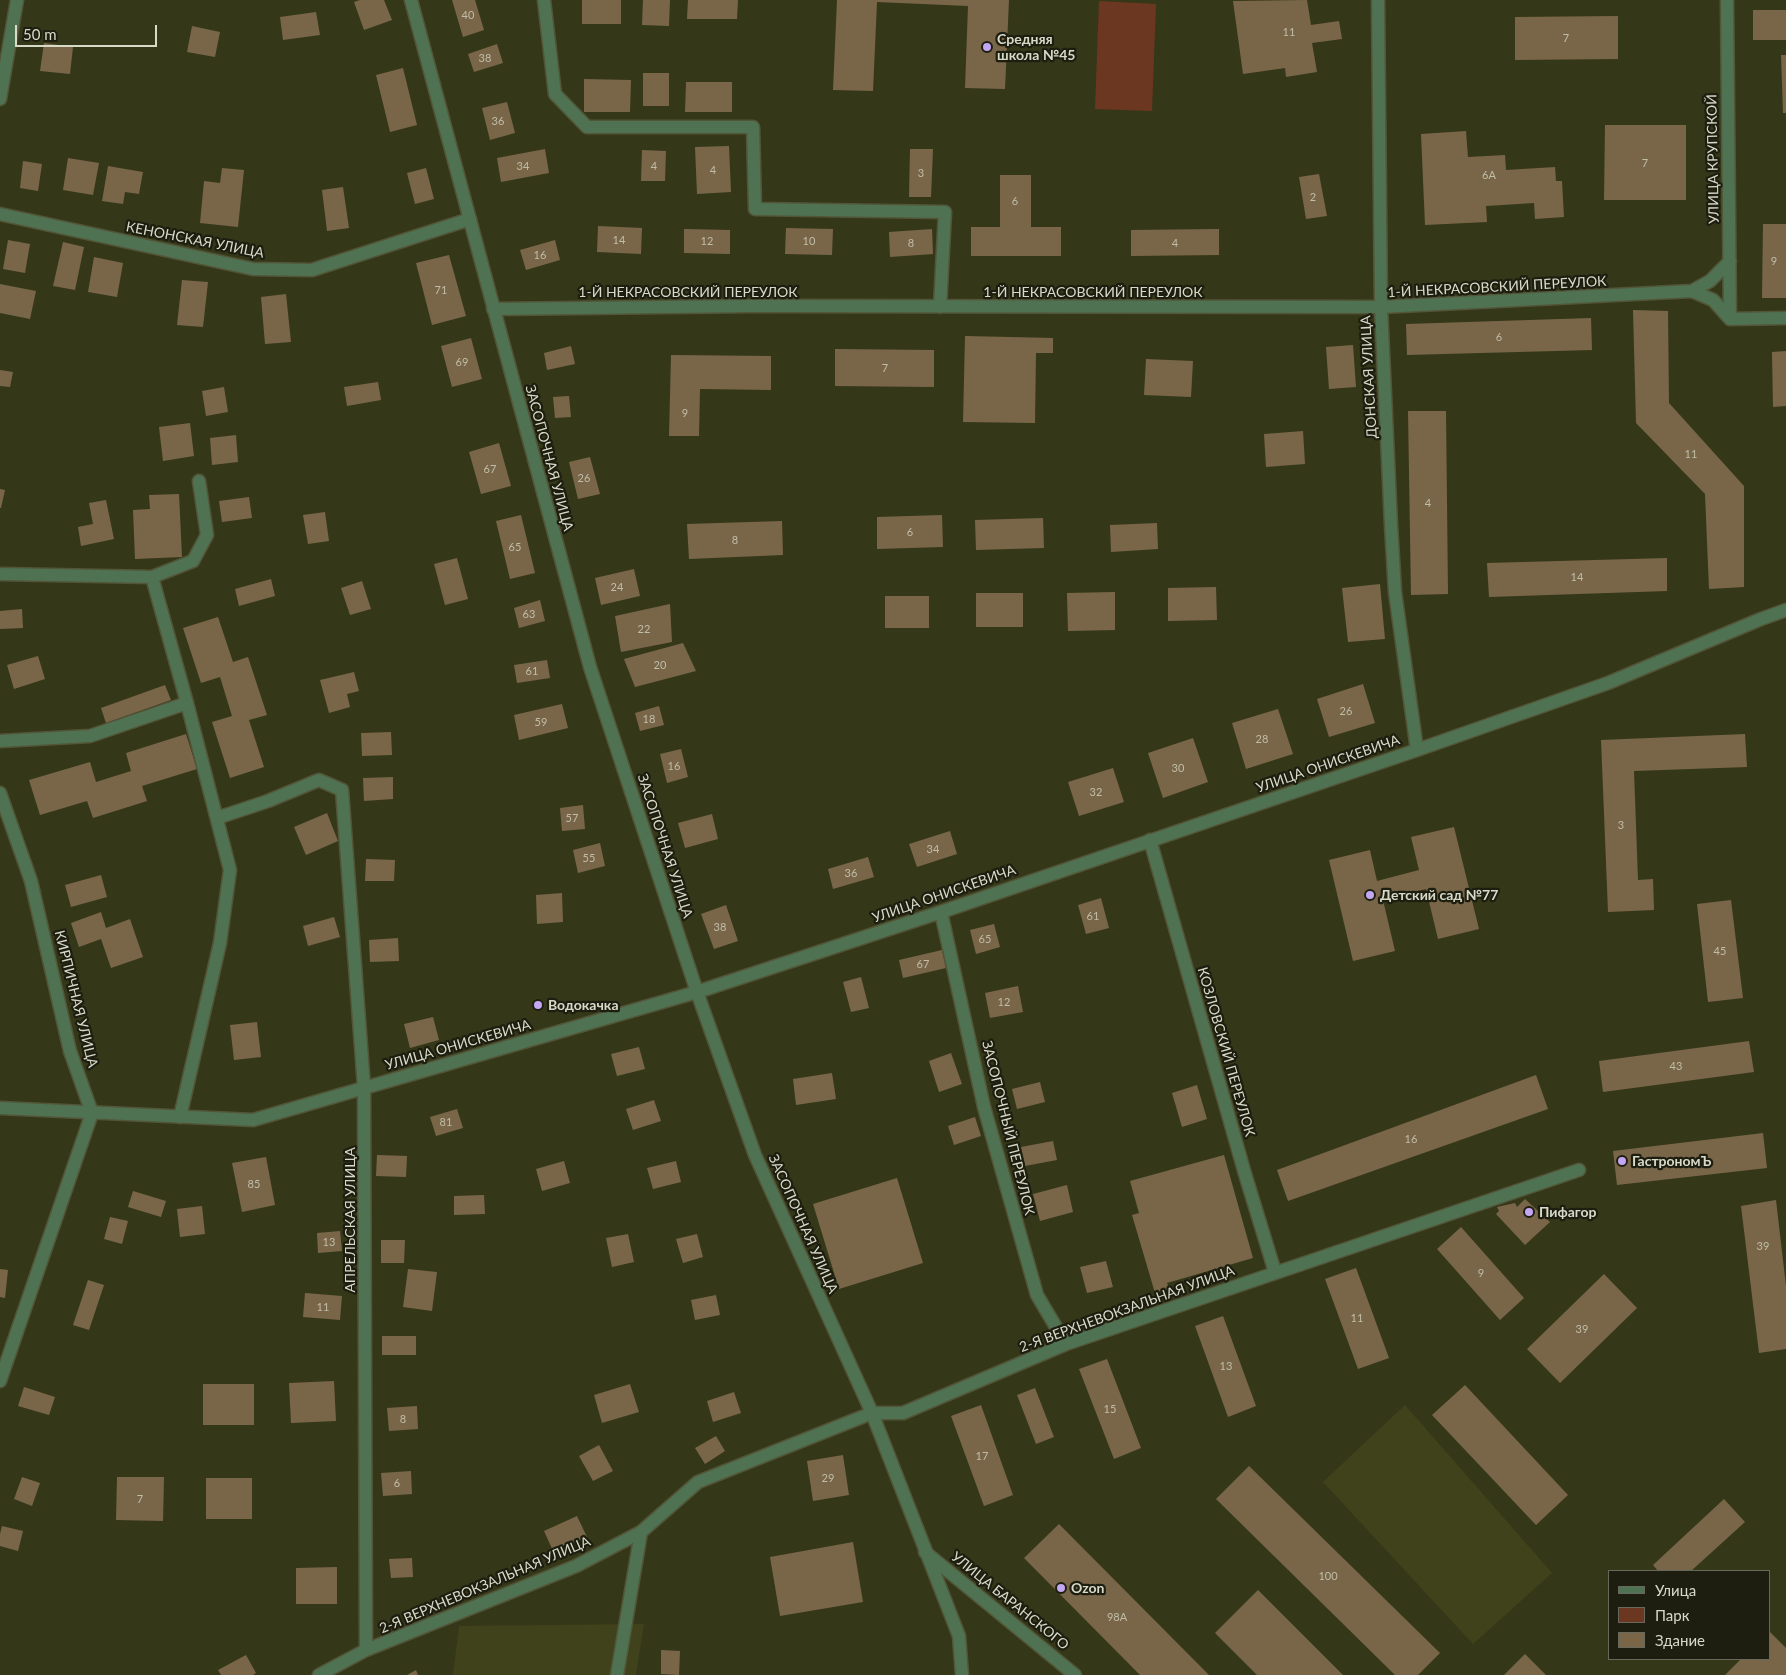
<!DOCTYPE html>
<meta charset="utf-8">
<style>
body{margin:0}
#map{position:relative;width:1786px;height:1675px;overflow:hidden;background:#353818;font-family:Lato,sans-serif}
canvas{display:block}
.legend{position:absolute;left:1608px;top:1570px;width:162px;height:90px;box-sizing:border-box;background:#1d1e10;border:1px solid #68695a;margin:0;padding:6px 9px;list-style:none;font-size:15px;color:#d8dac8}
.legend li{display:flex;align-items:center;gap:10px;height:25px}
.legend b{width:25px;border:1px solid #68695a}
.scale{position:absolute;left:15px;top:25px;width:142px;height:22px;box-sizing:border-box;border:2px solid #d8dac8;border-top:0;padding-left:6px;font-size:15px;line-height:18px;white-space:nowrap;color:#d8dac8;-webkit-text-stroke:4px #1d1e10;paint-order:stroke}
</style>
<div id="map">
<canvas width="1786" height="1675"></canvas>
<ul class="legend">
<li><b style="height:6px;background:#4f7252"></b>Улица</li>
<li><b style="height:14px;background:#6c3720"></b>Парк</li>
<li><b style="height:14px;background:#796649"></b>Здание</li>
</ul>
<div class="scale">50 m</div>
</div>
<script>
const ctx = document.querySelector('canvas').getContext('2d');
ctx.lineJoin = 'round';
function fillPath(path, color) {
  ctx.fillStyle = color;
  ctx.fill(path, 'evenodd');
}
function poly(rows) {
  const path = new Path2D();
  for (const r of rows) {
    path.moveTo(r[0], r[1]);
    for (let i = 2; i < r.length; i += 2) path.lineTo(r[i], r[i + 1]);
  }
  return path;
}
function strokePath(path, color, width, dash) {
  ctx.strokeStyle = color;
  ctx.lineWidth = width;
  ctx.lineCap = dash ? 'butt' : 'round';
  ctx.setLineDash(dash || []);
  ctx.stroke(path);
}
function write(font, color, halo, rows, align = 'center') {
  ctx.font = font + ' Lato,sans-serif';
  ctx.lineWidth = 4.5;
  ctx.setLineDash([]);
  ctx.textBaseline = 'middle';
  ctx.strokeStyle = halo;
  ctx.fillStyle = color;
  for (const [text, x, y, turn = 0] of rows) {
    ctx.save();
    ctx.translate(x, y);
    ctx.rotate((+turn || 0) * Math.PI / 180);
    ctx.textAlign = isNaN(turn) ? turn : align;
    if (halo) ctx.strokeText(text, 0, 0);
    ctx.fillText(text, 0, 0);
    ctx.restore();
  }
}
fillPath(poly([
 [1405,1405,1552,1573,1473,1644,1323,1482],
 [644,1624,636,1675,453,1675,459,1626]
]), '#40421c');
fillPath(poly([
 [1099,1,1156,4,1152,111,1095,109]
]), '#6c3720');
fillPath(poly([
 [360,0,384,0,392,20,364,30,354,2],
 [452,0,475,0,484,30,463,37],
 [582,0,621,0,621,24,582,24],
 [643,0,670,0,669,26,642,25],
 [688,0,738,0,737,19,687,19],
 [837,0,1009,0,1005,89,965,88,968,6,877,2,873,91,833,90],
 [1307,0,1311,25,1339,21,1342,39,1312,43,1317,72,1286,77,1285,68,1243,74,1233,1],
 [1753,10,1786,10,1786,40,1753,40],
 [316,12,320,35,283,40,280,17],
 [1618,16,1618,59,1515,60,1515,17],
 [192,26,220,32,215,57,187,52],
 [44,43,73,47,70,74,40,71],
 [497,44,503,63,474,72,468,54],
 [1781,55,1786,55,1786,113,1783,113],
 [403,68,417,125,390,132,376,75],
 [643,73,669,73,669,106,643,106],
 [584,79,631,80,630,112,584,112],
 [686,82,732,82,732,112,685,112],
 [507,102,515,133,490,140,482,108],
 [1605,125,1686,125,1686,200,1604,200],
 [1466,131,1468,157,1505,155,1506,170,1555,167,1556,181,1562,181,1564,217,1535,219,1534,203,1486,206,1487,222,1425,225,1421,134],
 [729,146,731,192,697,194,695,147],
 [545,149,549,173,501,182,497,158],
 [910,149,933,149,931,197,909,197],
 [642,150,666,151,665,181,641,181],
 [68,158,99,163,93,195,63,190],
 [23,161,42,164,38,191,20,188],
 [108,166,143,172,139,194,125,192,123,204,102,201],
 [222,168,244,170,238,227,200,223,204,181,220,183],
 [426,168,434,199,415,204,407,173],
 [1319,174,1327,216,1306,219,1299,177],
 [1000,175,1031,175,1031,227,1061,227,1061,256,971,256,971,227,1000,227],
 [343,187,349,228,327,231,322,190],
 [1763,224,1786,224,1786,298,1762,298],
 [598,226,642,228,641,254,597,252],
 [786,228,833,229,832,255,785,254],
 [684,229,730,230,730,254,684,253],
 [932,229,933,254,890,257,889,232],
 [1219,229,1219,255,1131,256,1131,230],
 [8,240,30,244,25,273,3,269],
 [555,240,560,260,526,270,520,250],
 [63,242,84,247,75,290,53,286],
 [449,255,466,316,432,325,416,263],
 [94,257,123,263,117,297,88,292],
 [182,280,208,282,203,327,177,325],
 [0,284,36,291,30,319,0,313],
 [286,294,291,342,265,344,261,297],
 [1633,310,1668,311,1669,403,1744,486,1744,587,1709,589,1705,494,1636,423],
 [1591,318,1592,350,1407,355,1406,324],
 [965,336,1053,338,1053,353,1036,353,1035,423,963,422],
 [471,338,482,379,452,387,441,346],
 [1353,345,1356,387,1329,389,1326,347],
 [571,346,575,364,547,370,544,353],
 [835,349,934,350,934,387,835,386],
 [1786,351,1786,406,1773,407,1772,352],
 [671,355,771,356,771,390,700,389,699,436,669,436],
 [1146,359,1193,361,1191,397,1144,395],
 [0,370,13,372,10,387,0,386],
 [378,382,381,400,347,406,344,387],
 [224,387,228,412,206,416,202,391],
 [569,396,571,417,555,418,553,397],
 [1408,411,1446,411,1448,594,1411,595],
 [190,423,194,456,163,461,159,427],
 [1303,431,1305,464,1266,467,1264,434],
 [236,435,238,462,212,465,210,438],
 [499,443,511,486,481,494,469,452],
 [590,457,600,494,578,499,569,462],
 [0,489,5,490,1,508,0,508],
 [179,494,182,557,135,559,133,510,150,509,149,495],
 [249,497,252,518,222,522,219,501],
 [106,500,114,539,81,546,78,527,93,524,89,503],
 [325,512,329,541,308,544,303,515],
 [521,515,535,573,510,579,496,521],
 [942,515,943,547,877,549,877,517],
 [1043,518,1044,548,976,550,975,520],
 [782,521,783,555,689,559,687,524],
 [1157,523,1158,549,1111,552,1110,525],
 [457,558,468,599,445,605,434,564],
 [1667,558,1667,591,1489,597,1487,563],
 [634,569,640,596,601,605,595,578],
 [271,579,275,596,239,606,235,589],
 [362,581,371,609,350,615,341,588],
 [1380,584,1385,639,1348,642,1342,588],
 [1216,587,1217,620,1168,621,1168,588],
 [1115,592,1115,630,1068,631,1067,593],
 [976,593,1023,593,1023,627,976,627],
 [885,596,929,596,929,628,885,628],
 [540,600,545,621,519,628,514,608],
 [670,604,672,642,621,652,615,616],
 [22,609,23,628,0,629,0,611],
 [218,617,233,662,248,657,267,715,249,720,264,767,230,778,212,722,232,716,220,677,201,683,183,628],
 [683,643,696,671,635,687,624,659],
 [38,656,45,679,14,689,7,665],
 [547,660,550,678,517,683,514,665],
 [354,672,359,691,347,694,350,707,329,713,320,680],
 [1363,684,1375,723,1329,737,1317,699],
 [165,685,171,700,106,723,101,708],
 [562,704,568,728,519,740,514,715],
 [659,706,664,725,640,731,635,713],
 [1278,709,1293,754,1246,769,1232,723],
 [391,732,392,755,362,756,361,733],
 [186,734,197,769,142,786,147,801,93,818,87,801,40,815,29,780,90,762,96,782,131,771,126,753],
 [1745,734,1747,767,1634,771,1638,880,1653,879,1654,910,1608,912,1601,740],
 [1193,738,1208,782,1163,798,1148,753],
 [681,749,688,777,667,783,660,754],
 [1113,768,1124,802,1079,816,1068,782],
 [393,777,393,799,364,801,363,778],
 [583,805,585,829,562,831,560,808],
 [327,813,338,841,306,855,294,827],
 [712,814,718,839,685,848,678,823],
 [1454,827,1479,929,1438,939,1426,889,1383,900,1395,951,1353,961,1329,860,1370,850,1377,881,1419,870,1411,837],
 [950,831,957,854,917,867,909,844],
 [600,843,605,866,578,873,573,850],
 [868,857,874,877,833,889,828,869],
 [366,859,395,860,394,881,365,881],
 [101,875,107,897,71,907,65,885],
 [562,893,563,922,537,924,536,895],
 [1101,898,1109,928,1086,934,1078,905],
 [1731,900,1743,998,1708,1002,1697,904],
 [726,905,738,941,714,949,701,914],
 [101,912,106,928,130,919,143,957,111,968,101,939,79,947,71,923],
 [334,917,340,937,308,946,303,926],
 [994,924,1000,947,976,954,970,930],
 [398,938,399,961,370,962,369,940],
 [942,950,946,968,903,978,899,960],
 [861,977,869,1008,851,1012,843,982],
 [1018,986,1023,1012,990,1018,985,993],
 [433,1017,439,1040,410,1048,404,1024],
 [257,1022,261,1057,234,1060,230,1025],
 [1749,1041,1754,1072,1603,1092,1599,1061],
 [639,1047,645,1069,617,1076,611,1054],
 [951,1053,962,1084,939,1092,929,1061],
 [832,1073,836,1099,796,1105,793,1079],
 [1536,1075,1548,1109,1288,1201,1277,1170],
 [1040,1082,1045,1102,1017,1109,1012,1089],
 [1197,1085,1207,1119,1182,1127,1172,1093],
 [654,1100,661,1121,633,1130,626,1109],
 [457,1109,463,1128,436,1136,430,1117],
 [975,1117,981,1136,954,1145,948,1126],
 [1763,1133,1767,1168,1617,1185,1613,1151],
 [1053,1141,1057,1160,1025,1166,1021,1147],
 [377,1155,407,1156,406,1177,376,1176],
 [1224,1155,1253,1258,1167,1283,1169,1289,1155,1293,1132,1215,1139,1213,1130,1181],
 [266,1157,275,1205,242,1212,232,1163],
 [564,1161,570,1183,542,1191,536,1169],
 [676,1161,681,1182,653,1189,647,1168],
 [897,1178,923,1263,839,1289,813,1204],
 [1067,1185,1073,1212,1040,1221,1033,1194],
 [133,1191,166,1201,161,1217,128,1207],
 [484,1195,485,1214,454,1215,454,1196],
 [1525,1199,1550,1222,1525,1245,1496,1214,1499,1211,1497,1207,1515,1203,1517,1207],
 [1776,1200,1786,1286,1786,1349,1759,1353,1741,1206],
 [202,1206,205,1234,180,1237,177,1209],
 [110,1217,128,1221,122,1244,104,1239],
 [1461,1227,1524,1298,1500,1320,1437,1249],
 [340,1231,342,1251,318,1253,317,1233],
 [628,1234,634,1262,612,1267,606,1238],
 [697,1234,703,1257,683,1263,676,1239],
 [381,1240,405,1240,404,1263,381,1263],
 [1106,1261,1113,1287,1087,1293,1080,1267],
 [1356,1268,1389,1358,1358,1369,1325,1279],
 [0,1269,8,1270,5,1298,0,1297],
 [408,1269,437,1272,432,1311,403,1307],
 [1604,1274,1637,1308,1560,1383,1527,1349],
 [88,1280,104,1285,89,1330,73,1325],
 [305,1293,342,1296,340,1320,303,1317],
 [716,1295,720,1315,695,1320,691,1300],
 [1223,1316,1256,1406,1228,1417,1195,1326],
 [382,1336,416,1336,416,1355,382,1355],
 [1107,1359,1141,1448,1114,1459,1079,1369],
 [334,1381,336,1421,291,1423,289,1383],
 [203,1384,254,1384,254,1425,203,1425],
 [630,1384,639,1412,602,1423,594,1395],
 [1465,1385,1568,1495,1536,1525,1432,1415],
 [24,1387,55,1397,49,1415,18,1406],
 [1035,1388,1054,1437,1036,1444,1017,1395],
 [734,1392,741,1413,713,1422,707,1401],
 [981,1405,1013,1495,984,1506,951,1416],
 [417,1406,418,1429,389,1431,387,1408],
 [716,1436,725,1451,705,1464,695,1448],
 [599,1445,613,1471,593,1481,579,1456],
 [843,1455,849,1495,813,1501,807,1461],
 [1249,1466,1440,1653,1418,1675,1395,1675,1216,1499],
 [411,1471,412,1494,383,1496,381,1473],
 [22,1477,40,1483,32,1506,14,1499],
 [117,1477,164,1477,163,1521,116,1520],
 [206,1478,252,1478,252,1519,206,1519],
 [1724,1499,1745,1522,1691,1571,1658,1571,1653,1565],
 [577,1516,587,1537,554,1553,544,1531],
 [1059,1524,1209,1675,1140,1675,1024,1558],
 [2,1526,23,1531,18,1551,0,1546,0,1534],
 [853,1542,863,1602,780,1616,770,1557],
 [412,1558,413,1577,391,1578,389,1559],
 [337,1567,337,1604,296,1604,296,1568],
 [1258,1590,1343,1675,1257,1675,1215,1633],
 [1770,1632,1786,1648,1786,1675,1725,1675,1741,1659,1770,1659],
 [661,1650,680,1651,679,1675,661,1674],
 [1525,1654,1546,1675,1504,1675],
 [246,1655,256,1673,253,1675,221,1675,218,1670],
 [416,1670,418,1675,407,1675]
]), '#796649');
const minor = poly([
 [544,0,555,94,587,127,753,127,755,209,945,212,940,307],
 [1378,0,1381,307,1391,525,1395,592,1417,750],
 [1727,0,1730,319],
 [0,99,17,0],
 [0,214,253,269,312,270,470,219],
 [1692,291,1710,281,1730,261],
 [493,309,752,306,1381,307,1692,291,1713,300,1730,319,1786,318],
 [0,574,152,577,193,561,207,535,199,481],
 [152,577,187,703,230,870,220,943,180,1117],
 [0,741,90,736,187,703],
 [0,793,31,881,70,1051,92,1113,0,1381],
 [217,818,268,801,319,780,342,790,364,1087,366,1650],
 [1150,840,1245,1174,1275,1272],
 [941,912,984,1107,1037,1295,1066,1344],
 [697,992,941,912,1417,750,1608,683,1761,619,1786,610],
 [925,1552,1075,1675],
 [319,1675,366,1650,576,1566,641,1532,698,1482,872,1413,903,1413,1066,1344,1579,1170],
 [617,1675,641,1532]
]);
const tertiary = poly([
 [411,0,590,667,697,992,755,1155,872,1413,959,1636,962,1675],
 [0,1108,253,1120,697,992]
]);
strokePath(minor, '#525538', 15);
strokePath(tertiary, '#525538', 15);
strokePath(minor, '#4f7252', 12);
strokePath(tertiary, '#4f7252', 12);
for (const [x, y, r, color] of [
 [987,47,5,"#c3a7f2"],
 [1370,895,5,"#c3a7f2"],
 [538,1005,5,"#c3a7f2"],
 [1622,1161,5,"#c3a7f2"],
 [1529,1212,5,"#c3a7f2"],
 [1061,1588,5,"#c3a7f2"]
]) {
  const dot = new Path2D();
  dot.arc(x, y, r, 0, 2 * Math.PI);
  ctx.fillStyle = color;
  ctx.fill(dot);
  strokePath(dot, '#1d1e10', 2);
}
write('11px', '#c0bda8', null, [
 ["40",468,15],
 ["11",1289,32],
 ["7",1566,38],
 ["38",485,58],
 ["36",498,121],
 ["7",1645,163],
 ["34",523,166],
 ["4",654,166],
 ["4",713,170],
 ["3",921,173],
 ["6А",1489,175],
 ["2",1313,197],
 ["6",1015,201],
 ["14",619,240],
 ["12",707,241],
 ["10",809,241],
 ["8",911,243],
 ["4",1175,243],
 ["16",540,255],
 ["9",1774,261],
 ["71",441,290],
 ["6",1499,337],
 ["69",462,362],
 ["7",885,368],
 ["9",685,413],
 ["11",1691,454],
 ["67",490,469],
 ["26",584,478],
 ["4",1428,503],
 ["6",910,532],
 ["8",735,540],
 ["65",515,547],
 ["14",1577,577],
 ["24",617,587],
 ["63",529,614],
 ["22",644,629],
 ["20",660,665],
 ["61",532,671],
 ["26",1346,711],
 ["18",649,719],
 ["59",541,722],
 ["28",1262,739],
 ["16",674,766],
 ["30",1178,768],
 ["32",1096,792],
 ["57",572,818],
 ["3",1621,825],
 ["34",933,849],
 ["55",589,858],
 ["36",851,873],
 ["61",1093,916],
 ["38",720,927],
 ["65",985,939],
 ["45",1720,951],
 ["67",923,964],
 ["12",1004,1002],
 ["43",1676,1066],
 ["81",446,1122],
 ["16",1411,1139],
 ["85",254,1184],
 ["13",329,1242],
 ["39",1763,1246],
 ["9",1481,1273],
 ["11",323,1307],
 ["11",1357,1318],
 ["39",1582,1329],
 ["13",1226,1366],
 ["15",1110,1409],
 ["8",403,1419],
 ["17",982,1456],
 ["29",828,1478],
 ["6",397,1483],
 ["7",140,1499],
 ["100",1328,1576],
 ["98А",1117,1617]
]);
write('bold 14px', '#d8dac8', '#1d1e10', [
 ["Средняя",997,39],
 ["школа №45",997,55],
 ["Детский сад №77",1380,895],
 ["Водокачка",548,1005],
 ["ГастрономЪ",1632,1161],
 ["Пифагор",1539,1212],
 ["Ozon",1071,1588]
], 'left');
write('14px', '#d8dac8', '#1d1e10', [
 ["УЛИЦА КРУПСКОЙ",1713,159,-91],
 ["КЕНОНСКАЯ УЛИЦА",195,240,11],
 ["1-Й НЕКРАСОВСКИЙ ПЕРЕУЛОК",1497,287,-3],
 ["1-Й НЕКРАСОВСКИЙ ПЕРЕУЛОК",688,292],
 ["1-Й НЕКРАСОВСКИЙ ПЕРЕУЛОК",1093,292],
 ["ДОНСКАЯ УЛИЦА",1369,377,-93],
 ["ЗАСОПОЧНАЯ УЛИЦА",549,458,75],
 ["УЛИЦА ОНИСКЕВИЧА",1328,764,-19],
 ["ЗАСОПОЧНАЯ УЛИЦА",665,846,72],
 ["УЛИЦА ОНИСКЕВИЧА",944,894,-19],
 ["КИРПИЧНАЯ УЛИЦА",76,999,76],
 ["УЛИЦА ОНИСКЕВИЧА",458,1045,-16],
 ["КОЗЛОВСКИЙ ПЕРЕУЛОК",1226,1052,74],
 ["ЗАСОПОЧНЫЙ ПЕРЕУЛОК",1008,1128,76],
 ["АПРЕЛЬСКАЯ УЛИЦА",350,1220,-90],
 ["ЗАСОПОЧНАЯ УЛИЦА",803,1224,66],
 ["2-Я ВЕРХНЕВОКЗАЛЬНАЯ УЛИЦА",1127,1309,-20],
 ["2-Я ВЕРХНЕВОКЗАЛЬНАЯ УЛИЦА",485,1585,-23],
 ["УЛИЦА БАРАНСКОГО",1010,1601,39]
]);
</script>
